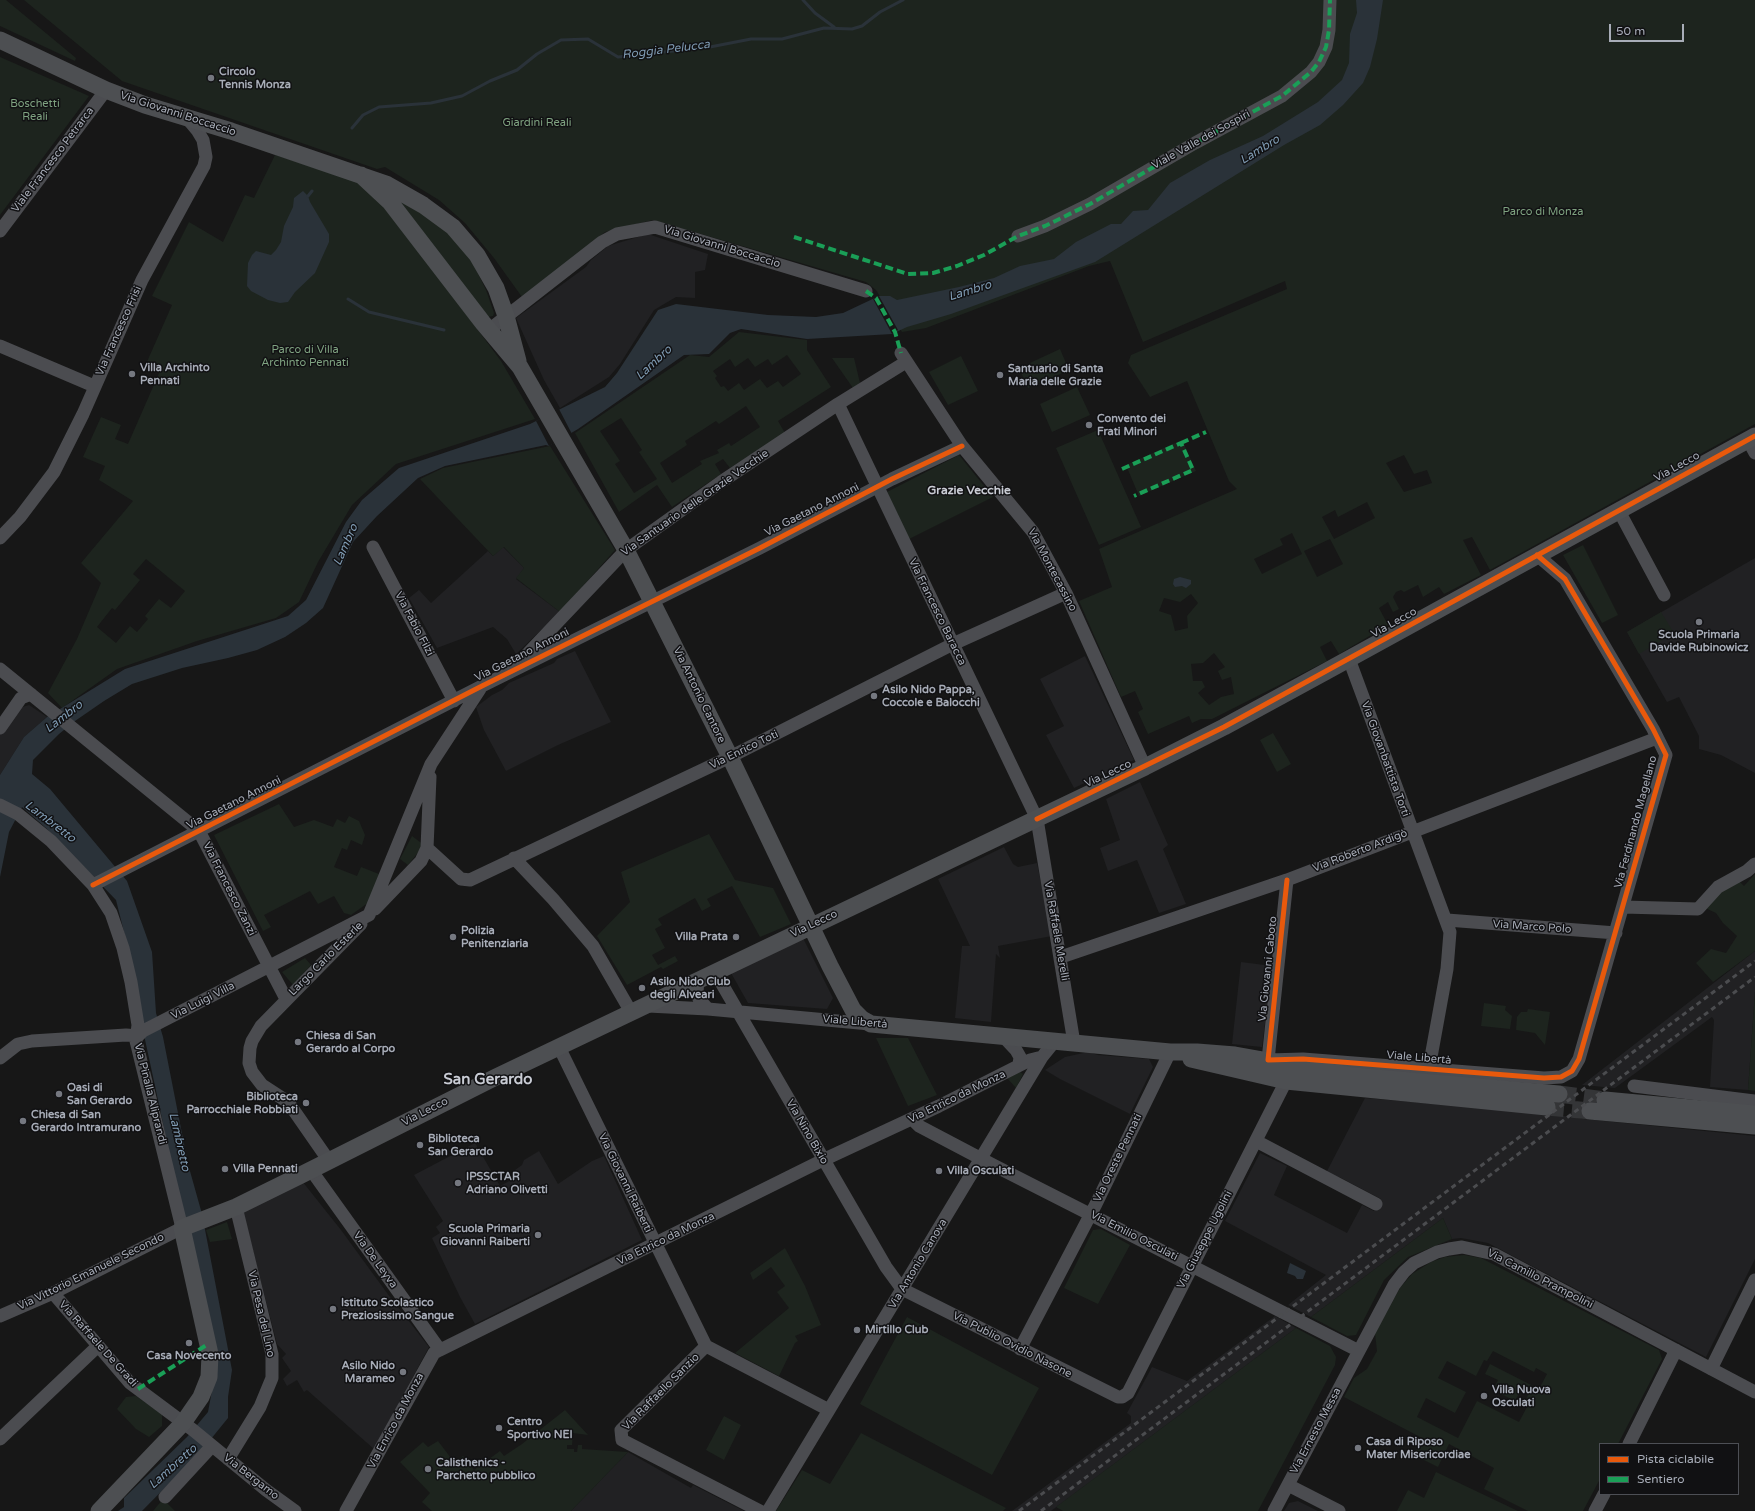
<!DOCTYPE html>
<meta charset="utf-8">
<style>
body{margin:0}
#map{position:relative;width:1755px;height:1511px;overflow:hidden;background:#171717;font-family:"Varela Round",sans-serif}
canvas{display:block}
.legend{position:absolute;left:1599px;top:1443px;width:140px;height:52px;box-sizing:border-box;background:#111113;border:1px solid #4d4f55;margin:0;padding:5px 7px;list-style:none;font-size:12px;color:#a8adb8}
.legend li{display:flex;align-items:center;gap:8px;height:20px}
.legend b{width:20px;border:1px solid #4d4f55}
.scale{position:absolute;left:1609px;top:24px;width:75px;height:18px;box-sizing:border-box;border:2px solid #a8adb8;border-top:0;padding-left:5px;font-size:12px;line-height:14px;white-space:nowrap;color:#a8adb8;-webkit-text-stroke:3px #111113;paint-order:stroke}
</style>
<div id="map">
<canvas width="1755" height="1511"></canvas>
<ul class="legend">
<li><b style="height:5px;background:#e8590c"></b>Pista ciclabile</li>
<li><b style="height:5px;background:#1a9f57"></b>Sentiero</li>
</ul>
<div class="scale">50 m</div>
</div>
<script>
const ctx = document.querySelector('canvas').getContext('2d');
ctx.lineJoin = 'round';
function fillPath(path, color) {
  ctx.fillStyle = color;
  ctx.fill(path, 'evenodd');
}
function poly(rows) {
  const path = new Path2D();
  for (const r of rows) {
    path.moveTo(r[0], r[1]);
    for (let i = 2; i < r.length; i += 2) path.lineTo(r[i], r[i + 1]);
  }
  return path;
}
function strokePath(path, color, width, dash) {
  ctx.strokeStyle = color;
  ctx.lineWidth = width;
  ctx.lineCap = dash ? 'butt' : 'round';
  ctx.setLineDash(dash || []);
  ctx.stroke(path);
}
function write(font, color, halo, rows, align = 'center') {
  ctx.font = font + ' "Varela Round",sans-serif';
  ctx.lineWidth = 3;
  ctx.setLineDash([]);
  ctx.textBaseline = 'middle';
  ctx.strokeStyle = halo;
  ctx.fillStyle = color;
  for (const [text, x, y, turn = 0] of rows) {
    ctx.save();
    ctx.translate(x, y);
    ctx.rotate((+turn || 0) * Math.PI / 180);
    ctx.textAlign = isNaN(turn) ? turn : align;
    if (halo) ctx.strokeText(text, 0, 0);
    ctx.fillText(text, 0, 0);
    ctx.restore();
  }
}
fillPath(poly([
 [648,234,708,254,705,270,695,272,695,298,676,297,654,310,620,364,609,377,560,408,544,380,516,318,586,267,591,260,608,246],
 [503,547,524,568,516,579,560,612,516,654,507,639,493,627,437,648,409,598,419,590,431,603,488,551,493,556],
 [1755,558,1755,773,1721,755,1699,749,1699,736,1679,697,1667,702,1627,632],
 [575,651,611,722,558,745,506,771,484,730,476,707,492,695,502,690,509,683,554,663,557,659],
 [1085,656,1134,760,1074,788,1046,735,1064,726,1040,679],
 [29,705,47,717,24,737,0,775,0,734,16,709],
 [1140,782,1168,845,1163,849,1186,904,1159,913,1137,860,1108,871,1100,848,1120,840,1106,799],
 [1004,847,1013,864,1018,867,1037,863,1052,936,998,946,1000,958,996,954,991,1022,955,1018,962,946,970,946,938,879],
 [803,938,833,998,827,1009,748,1003,731,973],
 [1755,951,1755,992,1748,1090,1710,1087,1714,1020,1712,1017,1615,1088,1582,1085],
 [1241,962,1272,966,1262,1047,1232,1044],
 [1088,1052,1098,1055,1149,1059,1153,1067,1130,1114,1060,1079,1045,1070,1065,1057],
 [1365,1098,1544,1113,1584,1119,1755,1136,1755,1259,1706,1357,1488,1243,1461,1238,1452,1239,1443,1218,1311,1317,1288,1305,1326,1275,1225,1221,1260,1153,1287,1166,1274,1195,1347,1233,1362,1205,1374,1211,1381,1199,1341,1178,1326,1173],
 [475,1143,500,1186,517,1177,515,1170,522,1165,524,1160,539,1151,558,1184,592,1161,604,1156,642,1240,475,1324,460,1297,432,1238,440,1233,436,1227,443,1221,414,1175],
 [302,1181,341,1230,387,1293,429,1347,374,1449,307,1390,304,1392,297,1380,287,1386,283,1379,291,1371,282,1358,286,1354,277,1344,243,1212],
 [1275,1316,1296,1328,1051,1511,1012,1511,1131,1423,1131,1416,1127,1413,1152,1367,1187,1381],
 [628,1452,691,1488,693,1485,744,1511,571,1511],
 [1298,1501,1318,1511,1284,1511,1289,1503]
]), '#212123');
fillPath(poly([
 [0,0,6,0,76,58,75,61,0,26],
 [24,0,1755,0,1755,424,1490,570,1472,537,1463,540,1481,575,1444,594,1439,587,1423,597,1418,585,1404,592,1401,590,1396,592,1393,597,1399,609,1393,612,1388,602,1379,608,1388,625,1339,654,1331,641,1320,647,1327,661,1212,719,1201,719,1192,723,1189,716,1148,734,1138,712,1143,709,1135,691,1121,697,1079,601,1112,587,1099,549,1237,489,1229,481,1187,381,1150,397,1128,363,1131,355,1287,289,1285,281,1143,342,1110,261,1089,266,926,328,902,332,876,290,866,282,653,220,605,232,538,286,522,297,494,258,465,223,439,200,385,167,377,169,122,81],
 [1404,455,1414,474,1427,470,1432,483,1404,492,1386,463],
 [1367,502,1375,518,1334,539,1322,517,1335,510,1338,517],
 [1292,533,1302,554,1262,574,1254,559,1283,545,1280,539],
 [1330,539,1343,564,1317,577,1304,551],
 [1191,594,1198,603,1187,616,1188,628,1175,631,1171,615,1159,611,1164,598,1180,602],
 [1214,653,1225,667,1218,671,1222,680,1231,677,1234,694,1221,697,1209,705,1198,693,1205,687,1202,681,1193,681,1191,664,1203,663],
 [0,57,89,96,0,215],
 [275,155,353,180,371,191,440,279,501,361,535,419,396,464,352,505,318,562,299,602,276,618,197,641,117,669,62,708,48,693,77,639,101,583,81,563,133,501,99,480,105,466,83,457,101,417,121,425,115,439,128,444,160,371,146,364,172,305,152,296,189,222,223,242,245,195,254,198],
 [146,559,185,591,171,608,159,599,145,616,148,619,137,632,130,626,116,643,97,627,112,608,115,610,140,580,133,574],
 [402,198,450,233,469,255,486,290,494,313,493,316,488,317,394,199],
 [739,332,807,340,807,350,831,387,778,421,785,433,730,468,723,459,715,464,721,474,672,507,657,485,619,512,575,433,690,355,709,357],
 [787,355,801,374,783,387,778,381,767,388,760,379,744,390,739,383,728,391,724,386,721,387,715,378,717,376,713,371,730,359,735,367,748,358,755,367,768,359,772,365],
 [746,406,760,427,731,446,729,443,717,450,719,453,700,461,702,464,672,483,660,463,687,445,685,441,716,421,719,424],
 [621,418,642,450,639,452,657,479,634,493,615,464,620,461,600,431],
 [1060,349,1069,370,1028,388,1019,368],
 [961,356,978,391,948,405,929,372],
 [832,358,854,358,860,383,853,388],
 [1077,387,1090,415,1052,432,1040,404],
 [1098,430,1141,527,1099,545,1056,448],
 [1182,440,1196,471,1139,496,1126,465],
 [550,446,615,550,560,612,516,578,524,568,504,547,493,556,420,479,443,468],
 [959,455,993,497,909,539,887,492],
 [1583,545,1618,615,1602,623,1563,555],
 [1661,612,1674,633,1639,654,1627,632],
 [1273,733,1291,764,1277,772,1260,740],
 [279,804,294,827,314,820,333,827,337,819,345,823,349,816,359,821,365,835,362,845,351,840,347,850,342,848,334,867,357,876,361,867,379,874,372,900,351,915,344,913,334,896,318,904,310,891,264,915,271,927,263,931,214,835],
 [709,834,735,880,773,888,791,924,760,937,732,886,707,899,711,906,702,911,695,898,658,919,662,925,655,929,665,948,652,955,658,965,675,956,678,961,663,969,661,967,627,985,597,936,630,902,621,872],
 [412,836,424,845,408,865,400,859],
 [1755,874,1755,951,1713,982,1696,963,1711,949,1726,953,1737,936,1723,923,1716,913,1703,907,1737,879,1744,886],
 [305,958,311,965,293,985,282,972],
 [1755,992,1755,1091,1748,1090],
 [1484,1003,1506,1006,1505,1010,1512,1016,1510,1029,1481,1026],
 [1528,1009,1550,1012,1545,1045,1535,1033,1516,1030,1517,1017,1521,1012,1527,1012],
 [876,1038,908,1038,937,1095,908,1106],
 [1019,1071,1023,1074,1016,1088,1007,1078],
 [1443,1218,1452,1239,1408,1257,1384,1280,1356,1335,1347,1336,1311,1317],
 [227,1222,232,1239,210,1242,206,1230],
 [1101,1229,1130,1245,1098,1304,1064,1288,1093,1230],
 [785,1248,805,1286,821,1325,795,1336,798,1341,795,1343,779,1376,735,1353,789,1308,777,1292,785,1286,771,1267,753,1280,750,1273],
 [1464,1255,1481,1258,1659,1350,1662,1359,1618,1444,1600,1444,1600,1479,1583,1511,1528,1511,1484,1489,1494,1468,1449,1444,1438,1467,1414,1455,1422,1438,1344,1397,1354,1378,1367,1369,1377,1351,1375,1333,1400,1288,1412,1274,1431,1262,1445,1257],
 [1493,1351,1534,1372,1536,1368,1547,1374,1539,1389,1490,1364,1485,1374,1498,1380,1493,1390,1515,1401,1521,1389,1529,1393,1523,1405,1527,1407,1519,1422,1477,1401,1458,1438,1417,1417,1426,1398,1455,1413,1466,1392,1438,1378,1447,1361,1476,1376,1484,1360,1487,1361],
 [907,1317,1039,1388,992,1475,860,1404],
 [1296,1328,1330,1346,1336,1357,1335,1365,1258,1511,1063,1511,1056,1507],
 [136,1396,162,1414,162,1426,149,1437,136,1429,117,1409,126,1397],
 [565,1410,588,1435,573,1433,572,1445,567,1445,567,1449,574,1449,574,1452,577,1452,578,1445,582,1445,582,1449,628,1452,571,1511,432,1511,422,1502,430,1493,400,1462,423,1442,428,1447,438,1441,454,1462,463,1456,474,1470,500,1451,504,1456,522,1444],
 [724,1416,741,1425,724,1460,706,1450],
 [861,1433,1006,1508,1003,1511,776,1511,802,1470,830,1484],
 [1436,1472,1518,1511,1397,1511,1408,1490,1424,1498],
 [163,1499,175,1511,153,1511]
]), '#1d241e');
fillPath(poly([
 [1356,0,1383,0,1377,39,1370,67,1363,83,1343,105,1320,125,1284,145,1095,262,951,314,907,327,892,334,807,339,741,329,730,333,709,354,684,355,578,429,549,446,546,445,445,466,418,478,377,516,353,542,323,608,306,623,285,637,257,650,228,658,182,668,132,684,104,701,75,721,59,734,33,760,32,774,50,789,127,881,152,952,156,1013,163,1037,188,1164,202,1214,232,1370,228,1397,228,1418,202,1450,142,1511,118,1511,124,1507,124,1498,187,1437,208,1412,216,1369,141,1021,128,948,116,900,46,828,22,807,9,832,0,877,0,775,24,737,47,717,125,669,288,616,306,600,346,522,362,500,399,468,530,424,605,387,617,373,658,310,676,304,768,315,816,317,843,313,879,296,890,296,897,300,959,287,994,278,1020,266,1054,259,1076,242,1111,224,1121,224,1133,211,1148,210,1170,183,1210,160,1263,136,1318,102,1342,80,1349,63,1350,34,1357,13],
 [303,191,308,196,310,202,329,234,329,242,315,273,295,292,288,302,280,303,268,300,251,291,247,286,248,263,252,255,256,251,271,255,276,250,281,242,284,226,293,207,294,198],
 [1180,577,1191,580,1191,584,1186,588,1182,586,1175,587,1173,584,1174,579],
 [1290,1263,1306,1271,1303,1279,1297,1279,1295,1276,1287,1273]
]), '#2a3239');
fillPath(poly([
 [879,296,898,330,892,334,873,299],
 [559,409,572,434,549,446,536,421]
]), '#171717');
strokePath(poly([
 [803,0,815,13,834,27],
 [352,128,363,115,379,107,431,103,462,96,490,81,517,70,537,54,561,40,588,39,618,57,710,47,751,39,782,39,824,28,852,29,862,26,880,12,903,0],
 [308,196,312,191],
 [348,299,369,312,444,330]
]), '#2a3239', 3);
strokePath(poly([
 [1559,1094,1605,1100],
 [1547,1107,1590,1111]
]), '#343537', 17, [17, 8]);
strokePath(poly([
 [0,231,106,90],
 [1018,236,1045,226,1090,204,1195,143,1282,96,1311,72,1319,62,1326,47,1329,30,1330,0],
 [489,330,602,242,617,234,655,227,866,291],
 [0,346,94,386],
 [901,353,962,446,1033,532,1066,593,1145,767],
 [838,404,1037,819,1074,1043],
 [1748,440,1755,453],
 [1619,511,1664,595],
 [0,538,20,517,54,472,83,414,142,280,204,166,206,157,203,140,197,130,187,118],
 [373,547,454,701],
 [1349,659,1450,932,1447,969,1429,1068],
 [516,666,626,550,721,482,838,404,906,362],
 [0,669,199,831,286,999],
 [0,728,21,698,31,694],
 [0,805,18,814,51,841,93,885,111,913,123,948,131,982,138,1025,136,1041,182,1228,53,1293,0,1316],
 [427,848,461,879,470,880,730,757,953,644,1066,593],
 [514,858,553,899,593,946,631,1012],
 [1287,880,1268,1060,1303,1059,1544,1078,1561,1077,1572,1071,1579,1059,1666,755,1653,729,1565,579,1537,555],
 [93,885,482,686,760,548,892,479,962,446],
 [1623,907,1698,909,1718,887,1747,871,1755,864],
 [375,909,421,861,427,848,430,777],
 [1447,920,1616,933],
 [1061,957,1287,880,1657,738],
 [715,972,886,1267,902,1289,1118,1397,1122,1397,1128,1393,1286,1081],
 [698,980,697,992,699,999,708,1009],
 [648,1006,708,1009,870,1024],
 [1002,1035,1016,1050,1020,1057,1019,1065],
 [138,1036,143,1031,369,915,431,764,480,689],
 [559,1047,706,1346,829,1410],
 [0,1058,18,1044,32,1041,126,1035,138,1036],
 [1634,1086,1755,1101],
 [912,1119,919,1126,995,1166,1359,1351],
 [1256,1141,1376,1204],
 [329,1161,288,1102,262,1085,252,1072,249,1063,250,1048,252,1041,261,1026,361,924],
 [311,1170,440,1350],
 [53,1293,130,1383,193,1430,266,1490,295,1511],
 [706,1346,621,1430,622,1440,760,1511],
 [1020,1349,1096,1204,1170,1052],
 [1711,1369,1755,1280],
 [0,1439,98,1346],
 [1629,1444,1676,1350],
 [228,1459,260,1407,272,1378,272,1354,236,1207],
 [1288,1485,1339,1511],
 [165,1497,212,1446],
 [346,1511,434,1353,823,1160,939,1106,1030,1060,1042,1057],
 [768,1511,1042,1057,1055,1041],
 [1274,1511,1394,1285,1404,1272,1414,1263,1437,1252,1449,1249,1462,1247,1494,1254,1755,1392],
 [1595,1511,1604,1494]
]), '#4b4c50', 13);
strokePath(poly([
 [0,40,106,90,145,105,231,131,386,184,423,205,453,227,477,255,496,288,506,316,518,361],
 [361,175,390,202,483,323,520,367,626,550,730,757,830,966,853,1010,862,1019,871,1024,1170,1052,1197,1052,1235,1055,1353,1076,1559,1094],
 [1191,1059,1286,1081,1547,1107],
 [1605,1100,1755,1114],
 [1590,1111,1755,1126],
 [99,1511,183,1423,201,1397,209,1377,210,1354,182,1228,236,1207,301,1175,496,1077,1145,767,1224,727,1325,672,1755,436]
]), '#4d4f52', 17);
strokePath(poly([
 [1019,1511,1755,961],
 [1041,1511,1755,977]
]), '#4b4c4f', 3, [5, 4]);
strokePath(poly([
 [794,237,908,274,933,273,957,266,984,255,1018,236,1045,226,1090,204,1195,143,1282,96,1311,72,1319,62,1326,47,1329,30,1330,0],
 [866,291,876,298,895,332,901,353],
 [1181,443,1206,432],
 [1122,469,1181,443,1193,470,1134,496],
 [138,1389,208,1344]
]), '#1a9f57', 4, [8, 4]);
strokePath(poly([
 [1037,819,1224,727,1755,436],
 [1287,880,1268,1060,1303,1059,1544,1078,1561,1077,1572,1071,1579,1059,1666,755,1653,729,1565,579,1537,555],
 [93,885,482,686,760,548,892,479,962,446]
]), '#e8590c', 5);
for (const [x, y, r, color] of [
 [211,78,4,"#757880"],
 [132,374,4,"#757880"],
 [1000,375,4,"#757880"],
 [1089,425,4,"#757880"],
 [1699,622,4,"#757880"],
 [874,696,4,"#757880"],
 [453,937,4,"#757880"],
 [736,937,4,"#757880"],
 [642,988,4,"#757880"],
 [298,1042,4,"#757880"],
 [59,1094,4,"#757880"],
 [306,1103,4,"#757880"],
 [23,1121,4,"#757880"],
 [420,1145,4,"#757880"],
 [225,1169,4,"#757880"],
 [939,1171,4,"#757880"],
 [458,1183,4,"#757880"],
 [538,1235,4,"#757880"],
 [333,1309,4,"#757880"],
 [857,1330,4,"#757880"],
 [189,1343,4,"#757880"],
 [403,1372,4,"#757880"],
 [1484,1396,4,"#757880"],
 [499,1428,4,"#757880"],
 [1358,1448,4,"#757880"],
 [428,1469,4,"#757880"]
]) {
  const dot = new Path2D();
  dot.arc(x, y, r, 0, 2 * Math.PI);
  ctx.fillStyle = color;
  ctx.fill(dot);
  strokePath(dot, '#111113', 1.5);
}
write('bold 11px', '#a8adb8', '#111113', [
 ["Circolo",219,72],
 ["Tennis Monza",219,85],
 ["Villa Archinto",140,368],
 ["Pennati",140,381],
 ["Santuario di Santa",1008,369],
 ["Maria delle Grazie",1008,382],
 ["Convento dei",1097,419],
 ["Frati Minori",1097,432],
 ["Scuola Primaria",1699,635,"center"],
 ["Davide Rubinowicz",1699,648,"center"],
 ["Asilo Nido Pappa,",882,690],
 ["Coccole e Balocchi",882,703],
 ["Polizia",461,931],
 ["Penitenziaria",461,944],
 ["Villa Prata",728,937,"right"],
 ["Asilo Nido Club",650,982],
 ["degli Alveari",650,995],
 ["Chiesa di San",306,1036],
 ["Gerardo al Corpo",306,1049],
 ["Oasi di",67,1088],
 ["San Gerardo",67,1101],
 ["Biblioteca",298,1097,"right"],
 ["Parrocchiale Robbiati",298,1110,"right"],
 ["Chiesa di San",31,1115],
 ["Gerardo Intramurano",31,1128],
 ["Biblioteca",428,1139],
 ["San Gerardo",428,1152],
 ["Villa Pennati",233,1169],
 ["Villa Osculati",947,1171],
 ["IPSSCTAR",466,1177],
 ["Adriano Olivetti",466,1190],
 ["Scuola Primaria",530,1229,"right"],
 ["Giovanni Raiberti",530,1242,"right"],
 ["Istituto Scolastico",341,1303],
 ["Preziosissimo Sangue",341,1316],
 ["Mirtillo Club",865,1330],
 ["Casa Novecento",189,1356,"center"],
 ["Asilo Nido",395,1366,"right"],
 ["Marameo",395,1379,"right"],
 ["Villa Nuova",1492,1390],
 ["Osculati",1492,1403],
 ["Centro",507,1422],
 ["Sportivo NEI",507,1435],
 ["Casa di Riposo",1366,1442],
 ["Mater Misericordiae",1366,1455],
 ["Calisthenics -",436,1463],
 ["Parchetto pubblico",436,1476]
], 'left');
write('11px', '#7fa381', '#111113', [
 ["Boschetti",35,104],
 ["Reali",35,117],
 ["Giardini Reali",537,123],
 ["Parco di Monza",1543,212],
 ["Parco di Villa",305,350],
 ["Archinto Pennati",305,363]
]);
write('11px', '#a8adb8', '#111113', [
 ["Via Giovanni Boccaccio",178,114,18],
 ["Viale Valle dei Sospiri",1201,140,-29],
 ["Viale Francesco Petrarca",53,160,-53],
 ["Via Giovanni Boccaccio",722,247,17],
 ["Via Francesco Frisi",119,331,-66],
 ["Via Lecco",1677,467,-29],
 ["Via Santuario delle Grazie Vecchie",695,503,-35],
 ["Via Gaetano Annoni",812,510,-27],
 ["Via Montecassino",1052,570,62],
 ["Via Francesco Baracca",937,612,64],
 ["Via Lecco",1394,623,-29],
 ["Via Fabio Filzi",414,624,62],
 ["Via Gaetano Annoni",522,655,-27],
 ["Via Antonio Cantore",699,695,64],
 ["Via Enrico Toti",744,750,-26],
 ["Via Giovanbattista Torti",1385,759,70],
 ["Via Lecco",1108,774,-25],
 ["Via Gaetano Annoni",234,803,-27],
 ["Via Ferdinando Magellano",1636,822,-75],
 ["Via Roberto Ardigò",1360,851,-21],
 ["Via Francesco Zanzi",229,889,63],
 ["Via Lecco",814,924,-25],
 ["Via Marco Polo",1532,927,4],
 ["Via Raffaele Merelli",1056,931,80],
 ["Largo Carlo Esterle",326,959,-45],
 ["Via Giovanni Caboto",1268,969,-84],
 ["Via Luigi Villa",203,1001,-27],
 ["Viale Libertà",855,1022,5],
 ["Viale Libertà",1419,1058,5],
 ["Via Pinalla Aliprandi",150,1094,76],
 ["Via Enrico da Monza",957,1097,-26],
 ["Via Lecco",425,1112,-27],
 ["Via Nino Bixio",807,1132,60],
 ["Via Oreste Pennati",1118,1158,-64],
 ["Via Giovanni Raiberti",625,1183,64],
 ["Via Emilio Osculati",1134,1236,27],
 ["Via Enrico da Monza",666,1239,-26],
 ["Via Giuseppe Ugolini",1205,1240,-63],
 ["Via De Leyva",375,1260,54],
 ["Via Antonio Canova",918,1264,-59],
 ["Via Vittorio Emanuele Secondo",91,1272,-26],
 ["Via Camillo Prampolini",1540,1279,27],
 ["Via Pesa del Lino",261,1314,77],
 ["Via Raffaele De Gradi",98,1344,48],
 ["Via Publio Ovidio Nasone",1012,1345,27],
 ["Via Raffaello Sanzio",661,1392,-45],
 ["Via Enrico da Monza",396,1421,-62],
 ["Via Ernesto Messa",1316,1431,-62],
 ["Via Bergamo",251,1477,38]
]);
write('italic 12px', '#7f9bb3', '#111113', [
 ["Roggia Pelucca",666,50,-7],
 ["Lambro",1260,150,-32],
 ["Lambro",970,291,-17],
 ["Lambro",654,363,-43],
 ["Lambro",346,545,-66],
 ["Lambro",64,717,-38],
 ["Lambretto",50,822,37],
 ["Lambretto",179,1142,77],
 ["Lambretto",173,1467,-42]
]);
write('bold 12px', '#c9ccd4', '#111113', [
 ["Grazie Vecchie",969,491]
]);
write('bold 15px', '#c9ccd4', '#111113', [
 ["San Gerardo",488,1080]
]);
</script>
